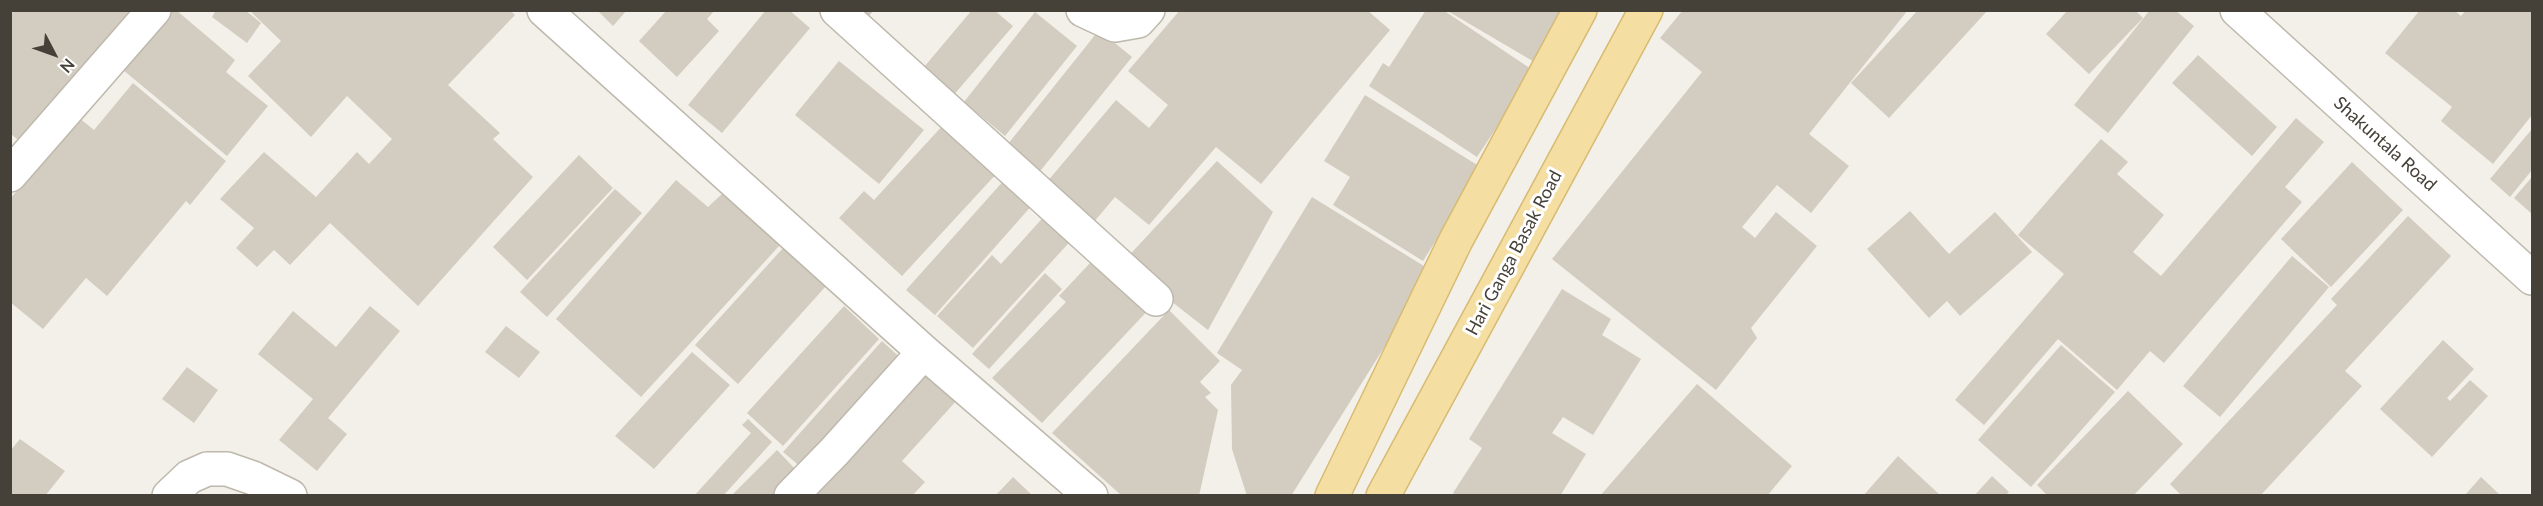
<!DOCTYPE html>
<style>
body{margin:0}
#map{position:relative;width:2543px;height:506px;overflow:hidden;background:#f3f0e9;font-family:Lato,sans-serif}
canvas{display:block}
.frame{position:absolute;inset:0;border:12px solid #464138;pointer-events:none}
.north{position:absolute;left:24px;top:24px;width:60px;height:60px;-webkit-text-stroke:4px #fff;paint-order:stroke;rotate:131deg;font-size:16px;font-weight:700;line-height:24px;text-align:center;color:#464138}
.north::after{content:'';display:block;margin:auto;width:21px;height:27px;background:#464138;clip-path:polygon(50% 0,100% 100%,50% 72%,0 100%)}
</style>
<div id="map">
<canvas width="2543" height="506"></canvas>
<div class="frame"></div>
<div class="north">N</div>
</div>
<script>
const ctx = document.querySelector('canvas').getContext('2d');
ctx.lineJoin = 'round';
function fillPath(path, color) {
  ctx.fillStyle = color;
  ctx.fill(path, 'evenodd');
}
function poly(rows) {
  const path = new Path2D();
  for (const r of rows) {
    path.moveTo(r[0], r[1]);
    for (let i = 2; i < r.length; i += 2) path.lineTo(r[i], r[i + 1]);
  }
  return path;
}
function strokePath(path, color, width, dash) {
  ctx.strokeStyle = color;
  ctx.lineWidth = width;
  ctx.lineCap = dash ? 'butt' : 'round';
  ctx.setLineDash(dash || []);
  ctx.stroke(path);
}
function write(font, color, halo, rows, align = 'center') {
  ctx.font = font + ' Lato,sans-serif';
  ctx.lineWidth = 6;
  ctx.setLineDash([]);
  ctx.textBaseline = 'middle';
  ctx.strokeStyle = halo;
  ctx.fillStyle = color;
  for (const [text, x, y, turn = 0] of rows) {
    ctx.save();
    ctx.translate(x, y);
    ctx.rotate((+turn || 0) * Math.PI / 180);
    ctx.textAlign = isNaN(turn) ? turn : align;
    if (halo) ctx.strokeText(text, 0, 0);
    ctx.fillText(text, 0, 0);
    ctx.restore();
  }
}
fillPath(poly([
 [15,10,146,10,25,146,10,133,10,15],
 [162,10,176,10,235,60,226,72,268,106,227,156,117,65],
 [216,10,245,10,261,23,247,43,212,17],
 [249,10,510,10,515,15,448,85,500,133,493,139,533,177,418,306,330,223,290,265,274,250,257,267,236,248,254,228,220,199,264,152,316,197,357,152,369,164,392,139,347,96,311,137,248,76,281,41],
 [597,10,627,10,613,26],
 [667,10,715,10,707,19,719,31,677,77,639,41],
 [766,10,789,10,810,28,722,133,688,105],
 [847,10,874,10,862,24],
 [972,10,994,10,1013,26,952,97,919,73],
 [1180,10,1367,10,1390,30,1261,184,1216,147,1149,225,1115,197,1088,229,1041,189,1116,100,1149,128,1168,105,1128,71],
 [1426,10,1443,10,1534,71,1477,157,1369,86,1383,63,1389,67],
 [1446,10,1566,10,1536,63],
 [1683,10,1908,10,1809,134,1849,166,1811,213,1777,185,1742,227,1755,238,1776,212,1817,246,1751,328,1757,338,1716,390,1552,259,1702,72,1660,38],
 [1918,10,1988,10,1889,118,1851,83],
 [2068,10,2135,10,2143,18,2089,74,2046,34],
 [2150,10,2175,10,2194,26,2108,133,2074,105],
 [2420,10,2454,10,2461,16,2466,10,2532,10,2532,115,2493,164,2441,121,2452,107,2385,53],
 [1035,12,1077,46,1005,136,964,102],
 [1099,30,1132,57,1033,180,1000,154],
 [2198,55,2277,127,2252,156,2172,83],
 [839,61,924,130,879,184,795,115],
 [133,83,226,161,190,205,186,201,107,296,86,278,43,329,10,302,10,199,78,117,94,130],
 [1365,95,1482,168,1423,261,1333,205,1350,177,1324,161],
 [2296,118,2324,142,2285,187,2302,202,2164,363,2150,351,2117,390,2058,339,1984,425,1955,400,2064,274,2018,235,2101,139,2128,162,2117,174,2164,215,2133,252,2161,276],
 [945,123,999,171,902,276,839,218,864,191,874,200],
 [2532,129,2532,170,2510,197,2490,179],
 [579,155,613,188,527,280,493,247],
 [1217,161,1273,212,1208,330,1122,263],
 [2352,162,2403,210,2331,287,2281,239],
 [2532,177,2532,214,2514,198],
 [1006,178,1034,203,935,315,906,290],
 [676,180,708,207,722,194,780,245,641,397,556,319],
 [615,189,642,213,547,317,520,292],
 [1312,197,1432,271,1291,496,1247,496,1232,449,1231,385,1242,370,1217,353],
 [1049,211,1076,235,973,348,937,316,992,255,1001,264],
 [1910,211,1949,254,1995,212,2032,252,1960,316,1947,301,1929,318,1867,249],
 [2408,216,2451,256,2345,371,2362,386,2260,496,2182,496,2170,484,2337,305,2331,299],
 [784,247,826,286,738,384,695,345],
 [2292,256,2329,287,2220,417,2183,386],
 [1091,262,1104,275,1111,267,1152,306,1042,423,992,378,1066,302,1059,296],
 [1045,273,1062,289,989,369,972,354],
 [1562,289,1611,319,1602,335,1641,359,1593,435,1563,417,1552,433,1586,454,1560,496,1458,496,1453,493,1482,448,1469,439],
 [370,306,400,331,328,418,347,434,317,471,279,440,313,399,258,354,293,311,336,347],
 [844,306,879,339,783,446,747,413],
 [1169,310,1220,361,1200,382,1211,393,1205,397,1218,410,1199,496,1122,496,1052,433],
 [506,326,540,352,519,378,485,352],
 [2443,340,2474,369,2447,398,2450,401,2470,380,2488,396,2432,457,2380,409],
 [882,341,907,364,809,474,783,452],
 [2061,345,2115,392,2031,487,1978,440],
 [692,352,730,385,654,469,615,436],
 [923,366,958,399,902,461,925,482,912,496,804,496],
 [187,367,218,390,194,423,162,399],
 [1697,384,1792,466,1767,496,1600,496],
 [2128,391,2183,444,2133,496,2048,496,2037,485],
 [748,419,772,442,723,496,694,496,751,433,742,425],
 [20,439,65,471,45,496,10,496,10,451],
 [777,450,801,475,780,496,731,496],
 [1898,456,1941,496,1863,496],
 [1992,476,2009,492,2005,496,1974,496],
 [1013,477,1033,496,995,496],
 [2481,477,2501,496,2464,496]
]), '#d3ccc0');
const minor = poly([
 [544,10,924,352,1091,496],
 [837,10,1156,299],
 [1083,10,1115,25,1138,21,1148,10],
 [2237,10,2532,278],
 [10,175,154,10],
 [169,496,189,477,207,469,227,469,253,478,290,496],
 [791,496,834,452,924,352]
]);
const major = poly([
 [1332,496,1456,240,1580,10],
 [1383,496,1646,10]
]);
strokePath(minor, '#beb8ad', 36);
strokePath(major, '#d8bb72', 36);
strokePath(minor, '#fff', 33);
strokePath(major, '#f4dea1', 33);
write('18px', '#464138', '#fff', [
 ["Shakuntala Road",2385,144,42],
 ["Hari Ganga Basak Road",1514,253,-62]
]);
</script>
